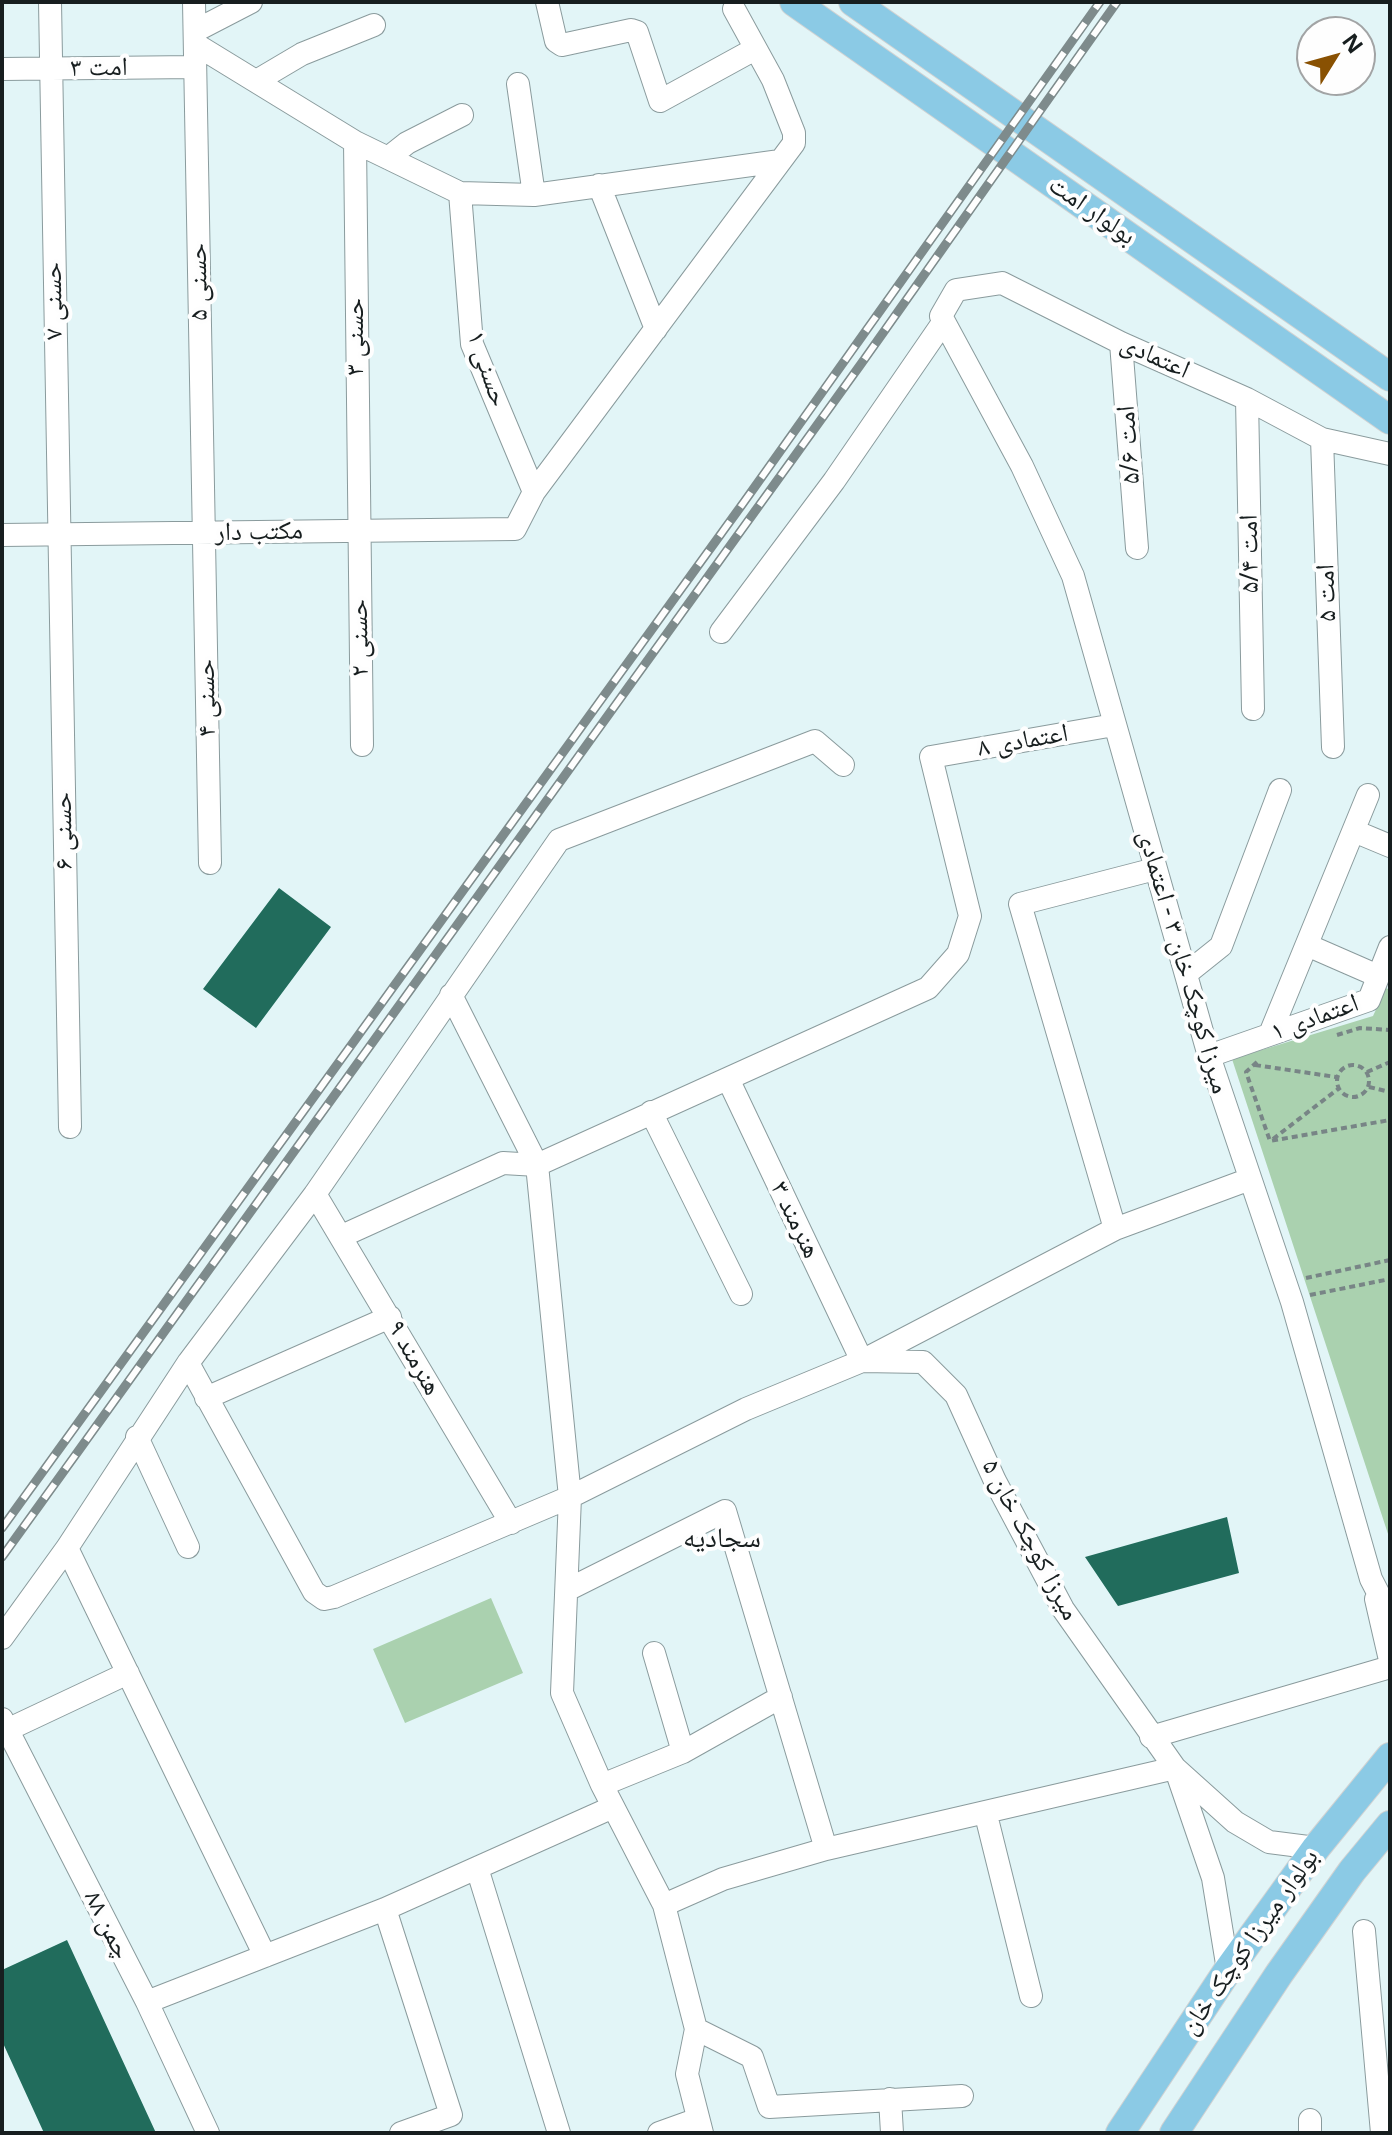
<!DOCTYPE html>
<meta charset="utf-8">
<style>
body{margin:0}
#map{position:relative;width:1392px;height:2135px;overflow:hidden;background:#e2f5f7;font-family:"Open Sans",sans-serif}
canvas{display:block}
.frame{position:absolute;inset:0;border:4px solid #171e1f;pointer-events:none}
.north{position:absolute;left:1296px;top:16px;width:80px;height:80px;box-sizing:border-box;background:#fefefe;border:2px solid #a2a4a5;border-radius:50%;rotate:53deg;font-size:22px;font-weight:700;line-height:32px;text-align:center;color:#171e1f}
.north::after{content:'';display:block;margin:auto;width:28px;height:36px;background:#895102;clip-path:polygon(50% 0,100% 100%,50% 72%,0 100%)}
</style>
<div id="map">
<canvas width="1392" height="2135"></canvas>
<div class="frame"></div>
<div class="north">N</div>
</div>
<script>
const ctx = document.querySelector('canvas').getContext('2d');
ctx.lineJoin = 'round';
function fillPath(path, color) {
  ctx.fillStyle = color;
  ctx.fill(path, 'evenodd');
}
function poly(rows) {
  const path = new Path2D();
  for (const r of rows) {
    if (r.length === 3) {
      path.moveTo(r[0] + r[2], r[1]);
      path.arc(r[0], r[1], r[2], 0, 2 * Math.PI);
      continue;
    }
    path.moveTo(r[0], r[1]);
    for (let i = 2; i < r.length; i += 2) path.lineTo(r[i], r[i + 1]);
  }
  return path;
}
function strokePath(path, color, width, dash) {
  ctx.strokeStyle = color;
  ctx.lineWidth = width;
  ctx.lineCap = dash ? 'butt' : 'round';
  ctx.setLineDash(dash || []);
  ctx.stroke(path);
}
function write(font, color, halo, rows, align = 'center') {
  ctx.font = font + ' "Open Sans","Noto Naskh Arabic",sans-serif';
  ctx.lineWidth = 8;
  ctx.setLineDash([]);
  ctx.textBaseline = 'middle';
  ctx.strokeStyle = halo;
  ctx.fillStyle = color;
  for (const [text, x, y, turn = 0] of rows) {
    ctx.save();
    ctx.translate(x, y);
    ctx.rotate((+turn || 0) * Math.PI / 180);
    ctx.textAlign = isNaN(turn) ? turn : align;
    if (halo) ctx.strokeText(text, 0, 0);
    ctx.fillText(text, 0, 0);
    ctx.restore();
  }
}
fillPath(poly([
 [1386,988,1390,990,1390,1540,1232,1059,1373,1016],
 [491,1598,523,1673,405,1723,373,1649]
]), '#aad1af');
fillPath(poly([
 [279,888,331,927,256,1028,203,989],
 [1227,1517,1239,1573,1118,1606,1085,1557],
 [67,1940,156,2133,44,2133,2,2041,2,1970]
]), '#216c5c');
const minor = poly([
 [50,2,70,1127],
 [194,2,210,863],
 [547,2,556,41,562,45,631,30,637,32,660,101,755,49],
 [195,31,251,2],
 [195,44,355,142,460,193,534,195,780,161],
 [2,69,195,67],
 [258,80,302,54,374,25],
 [518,84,534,195],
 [355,142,362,745],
 [388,158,407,143,462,115],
 [599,185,656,329],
 [460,193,472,344,534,492],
 [1121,343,1137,548],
 [1247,399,1253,709],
 [1322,439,1333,747],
 [1390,454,1322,439,1247,399,1121,343,1002,283,956,290,941,316,1022,466,1073,576,1209,1056,1292,1302,1371,1579,1390,1616],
 [2,535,515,529,534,492,794,143,794,133,773,80,734,9],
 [721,632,834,481,942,324],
 [1354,831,1390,846],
 [1307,945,1378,976],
 [1186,974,1221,946,1280,790],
 [451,995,537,1165],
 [1270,1034,1368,795],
 [1209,1056,1369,1000,1390,947],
 [728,1079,862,1361,923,1362,956,1395,995,1481,1063,1609,1175,1768,1235,1822,1269,1842,1316,1848],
 [651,1112,741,1294],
 [315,1194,511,1523],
 [1115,1229,1020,904,1155,869],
 [342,1236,503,1163,537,1165],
 [188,1363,314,1592,324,1599,334,1597,570,1497,746,1409,862,1361,1115,1229,1250,1179],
 [206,1398,390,1317],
 [137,1437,188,1547],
 [67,1548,265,1956],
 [567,1590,725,1511,826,1849],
 [1376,1599,1390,1660],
 [2,1638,67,1548,188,1363,315,1194,559,840,815,741,843,765],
 [654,1653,683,1752],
 [2,1719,147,2002,208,2133],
 [7,1730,128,1673],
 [1151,1737,1390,1667],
 [1176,1770,1213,1878,1228,1970],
 [602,1785,683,1752,781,1697],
 [986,1815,1031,1996],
 [477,1868,559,2133],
 [664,1905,723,1879,826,1849,1175,1768],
 [385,1909,451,2115,401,2133],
 [1364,1931,1382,2133],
 [147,2002,385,1909,613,1807],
 [696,2029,752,2057,769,2107,962,2096],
 [890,2099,892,2133],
 [1310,2120,1310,2133],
 [659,2133,698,2119],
 [702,2133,687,2074,696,2029,664,1905,602,1785,562,1693,570,1497,537,1165,928,988,958,954,970,916,931,757,1114,725]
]);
const major = poly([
 [794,2,1390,420],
 [853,2,1390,377],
 [1120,2133,1228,1970,1316,1848,1390,1757],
 [1174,2133,1279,1974,1352,1871,1390,1825]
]);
strokePath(minor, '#8a9b9d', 24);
strokePath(major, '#d1d2d2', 30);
strokePath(poly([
 [1337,1035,1360,1028,1390,1030],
 [1257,1062,1246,1072,1270,1141,1390,1120],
 [1353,1081,16],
 [1255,1065,1336,1077],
 [1367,1072,1390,1062],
 [1369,1087,1390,1092],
 [1273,1139,1338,1089],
 [1306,1278,1390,1260],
 [1310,1295,1390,1279]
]), '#788586', 4, [6, 4]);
strokePath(minor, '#fff', 22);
strokePath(major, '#8bcae5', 28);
const rail = poly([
 [2,1528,744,502,1100,2],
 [2,1557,861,364,1117,2]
]);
strokePath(rail, '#7e8b8c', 9);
strokePath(rail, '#fefefe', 6, [18]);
write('26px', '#171e1f', '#fefefe', [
 ["امت ۳",99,68,-1],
 ["بولوار امت",1092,211,35],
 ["حسنی ۵",199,282,-91],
 ["حسنی ۷",54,301,-91],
 ["حسنی ۳",356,337,-90],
 ["اعتمادی",1155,357,24],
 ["حسنی ۱",487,369,71],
 ["امت ۵/۶",1129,445,-94],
 ["مکتب دار",259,532,-1],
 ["امت ۵/۴",1250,554,-91],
 ["امت ۵",1327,593,-92],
 ["حسنی ۲",360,638,-91],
 ["حسنی ۴",207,698,-91],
 ["اعتمادی ۸",1023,741,-10],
 ["حسنی ۶",64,831,-91],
 ["میرزا کوچک خان ۳ - اعتمادی",1183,962,74],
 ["اعتمادی ۱",1315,1018,-20],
 ["هنرمند ۳",795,1220,64],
 ["هنرمند ۹",414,1358,60],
 ["میرزا کوچک خان ۵",1030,1540,62],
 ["چمن ۸۸",107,1925,63],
 ["بولوار میرزا کوچک خان",1250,1942,-55]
]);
write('28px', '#171e1f', '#fefefe', [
 ["سجادیه",722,1539]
]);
</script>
